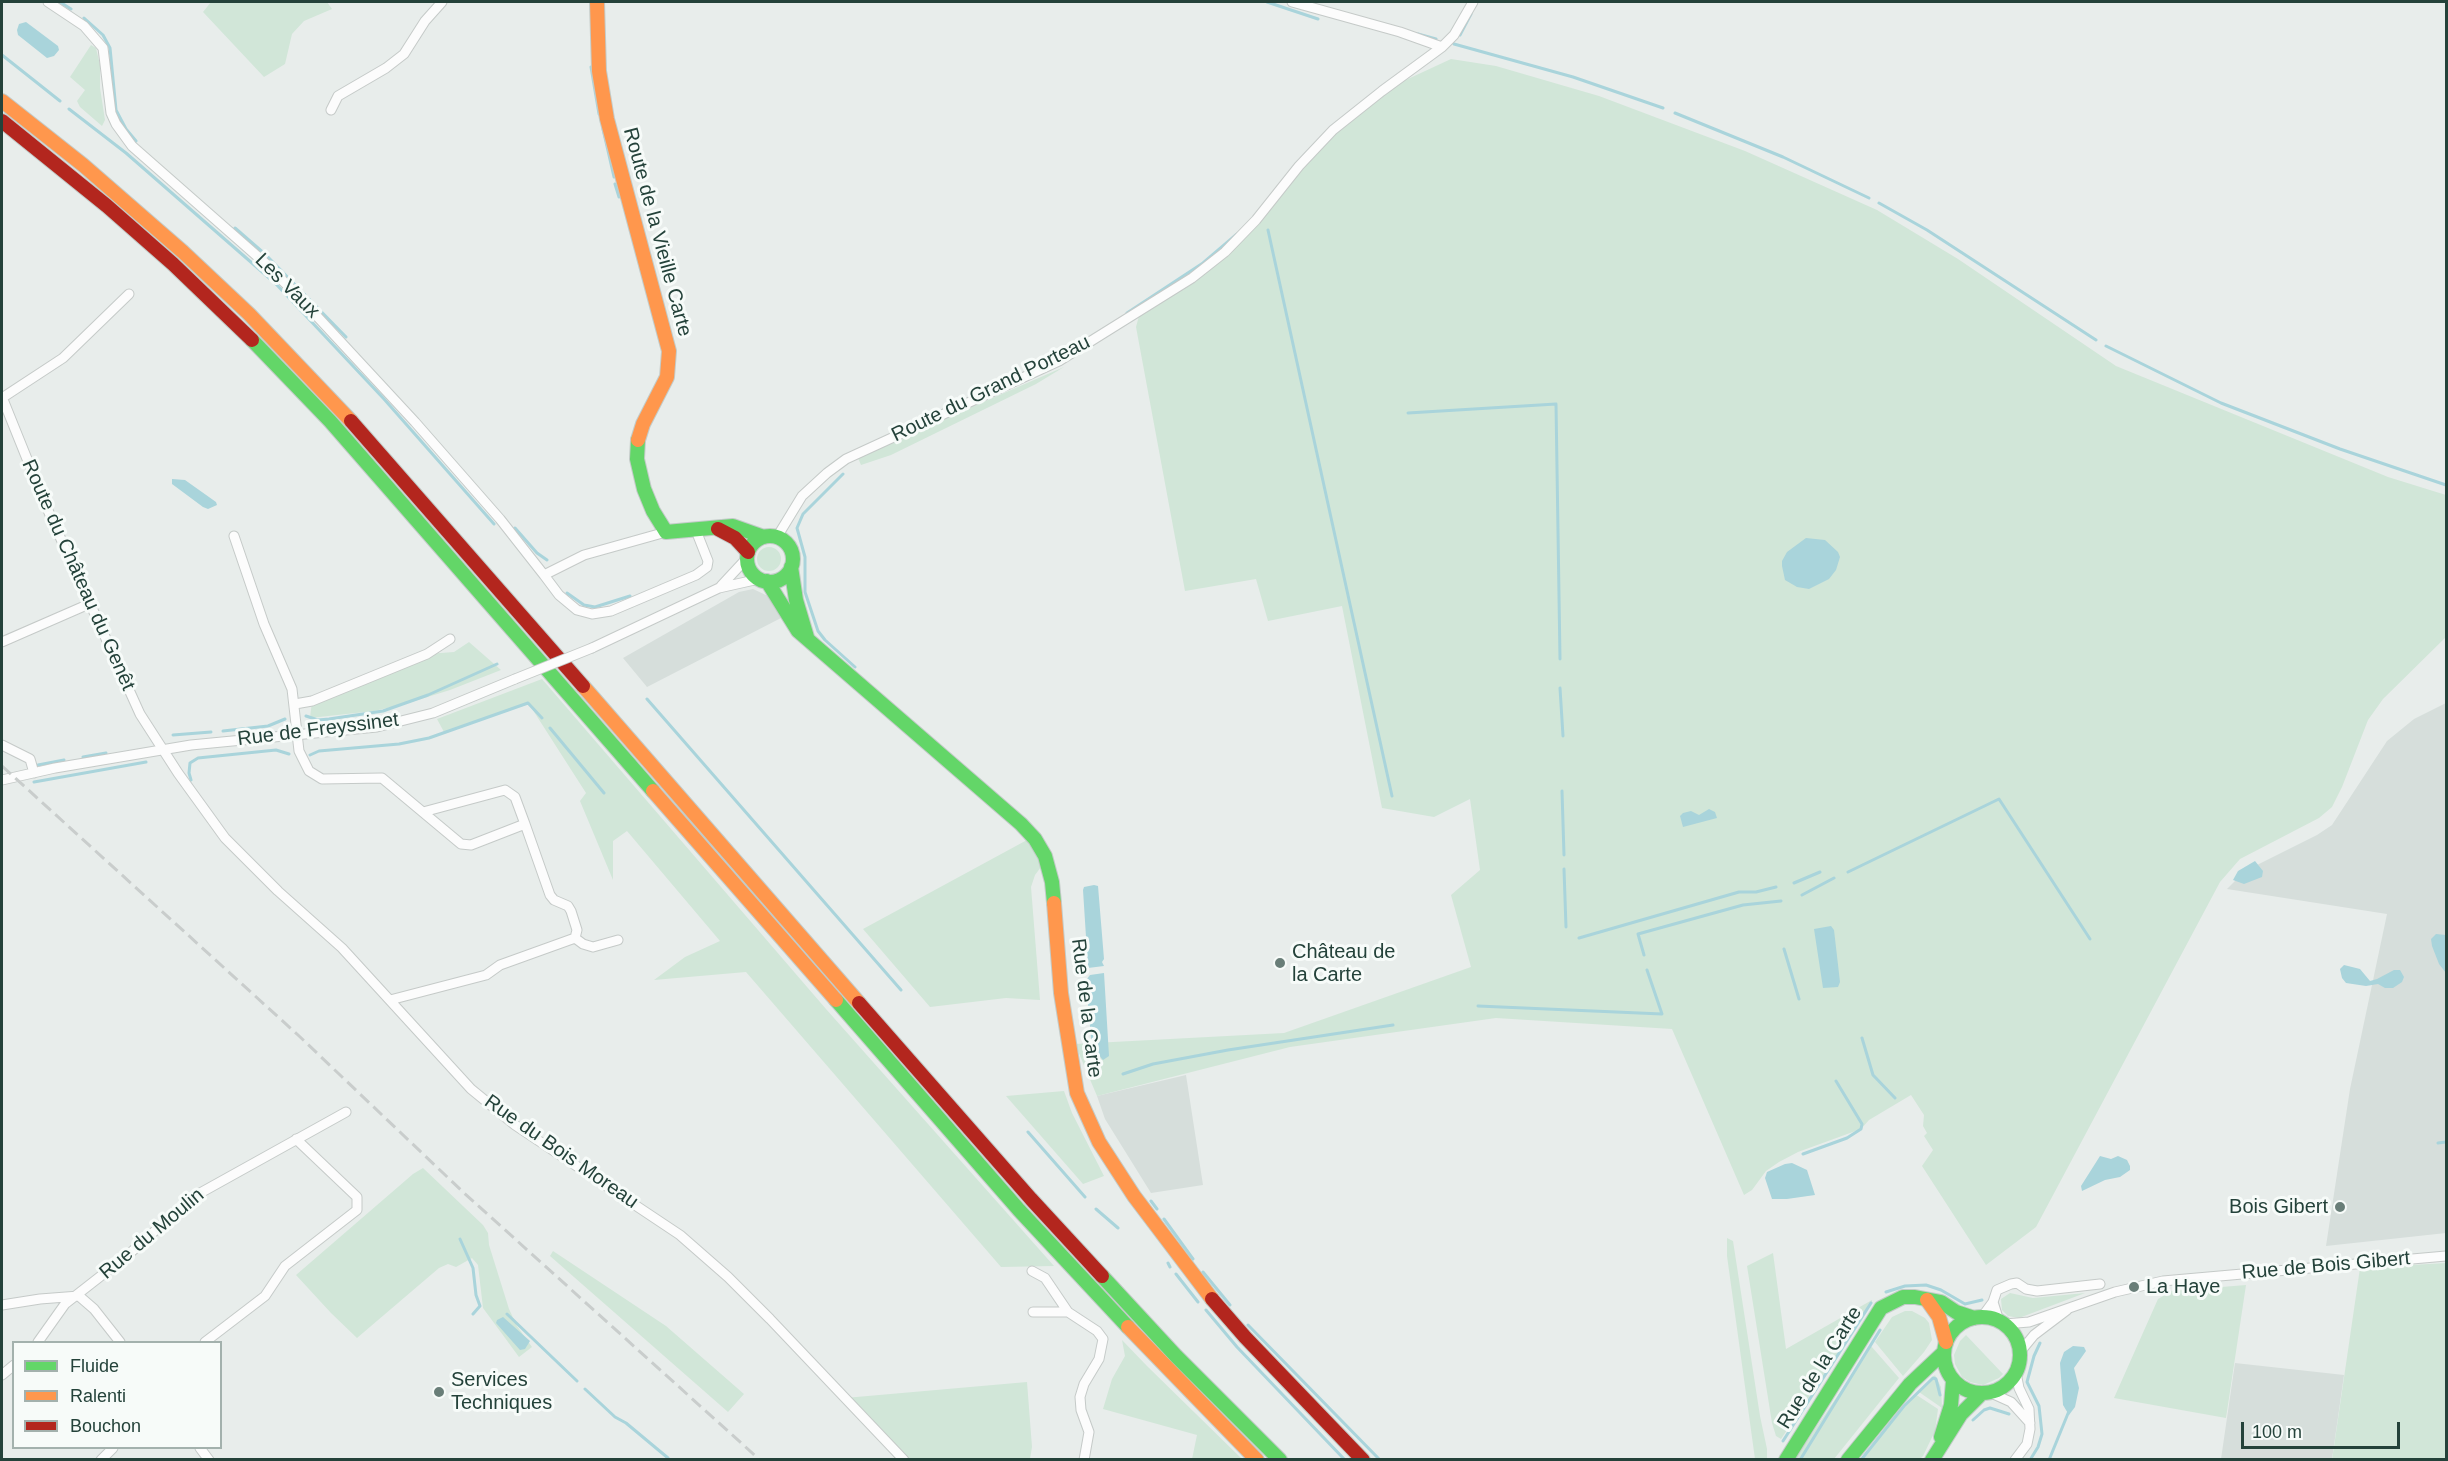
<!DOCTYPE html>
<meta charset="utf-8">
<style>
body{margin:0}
#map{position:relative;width:2448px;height:1461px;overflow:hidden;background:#e8edeb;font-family:Helvetica,sans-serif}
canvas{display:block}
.frame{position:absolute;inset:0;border:3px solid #24423a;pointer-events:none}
.legend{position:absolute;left:12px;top:1341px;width:210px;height:108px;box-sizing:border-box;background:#f7fbf9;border:2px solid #a3b1ad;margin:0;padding:8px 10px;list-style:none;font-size:18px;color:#24423a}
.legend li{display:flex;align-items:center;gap:12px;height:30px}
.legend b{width:30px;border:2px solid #a3b1ad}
.scale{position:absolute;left:2241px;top:1422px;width:159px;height:27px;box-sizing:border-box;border:3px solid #24423a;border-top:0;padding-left:8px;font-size:18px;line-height:21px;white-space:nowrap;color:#24423a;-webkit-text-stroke:4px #f7fbf9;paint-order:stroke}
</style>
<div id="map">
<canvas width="2448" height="1461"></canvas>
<div class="frame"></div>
<ul class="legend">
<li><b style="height:8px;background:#63d668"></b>Fluide</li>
<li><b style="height:8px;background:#ff974d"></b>Ralenti</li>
<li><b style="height:8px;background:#b3261e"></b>Bouchon</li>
</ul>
<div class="scale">100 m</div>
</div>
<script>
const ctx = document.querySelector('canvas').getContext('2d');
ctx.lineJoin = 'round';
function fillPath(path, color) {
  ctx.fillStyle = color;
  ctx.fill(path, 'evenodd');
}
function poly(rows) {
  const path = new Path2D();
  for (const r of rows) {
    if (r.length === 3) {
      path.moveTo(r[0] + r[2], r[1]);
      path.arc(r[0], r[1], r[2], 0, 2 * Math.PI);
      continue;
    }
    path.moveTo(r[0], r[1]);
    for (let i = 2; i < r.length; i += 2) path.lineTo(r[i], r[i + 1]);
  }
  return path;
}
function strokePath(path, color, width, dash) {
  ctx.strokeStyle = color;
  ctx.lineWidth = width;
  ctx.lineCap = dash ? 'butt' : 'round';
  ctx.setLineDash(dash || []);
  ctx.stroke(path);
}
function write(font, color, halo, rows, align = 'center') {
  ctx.font = font + ' Helvetica,sans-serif';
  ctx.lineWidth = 6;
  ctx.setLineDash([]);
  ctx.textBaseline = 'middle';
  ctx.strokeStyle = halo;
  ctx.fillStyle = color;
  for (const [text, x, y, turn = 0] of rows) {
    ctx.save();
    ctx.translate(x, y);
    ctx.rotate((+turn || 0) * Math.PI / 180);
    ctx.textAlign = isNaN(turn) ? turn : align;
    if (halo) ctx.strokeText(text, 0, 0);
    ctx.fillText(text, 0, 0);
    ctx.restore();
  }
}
fillPath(poly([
 [753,589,768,596,781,618,647,687,623,658,739,592],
 [2446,703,2446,1233,2326,1246,2350,1089,2387,914,2227,889,2245,871,2317,835,2332,825,2387,741,2414,719],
 [1186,1075,1203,1185,1151,1193,1105,1119,1097,1096],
 [2235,1363,2344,1375,2332,1459,2221,1459]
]), '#d6dedb');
fillPath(poly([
 [211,2,327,2,332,9,304,21,292,34,285,64,264,77,203,12],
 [91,45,96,48,100,65,100,88,105,120,102,126,80,107,77,101,85,90,70,77],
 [1451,59,1496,66,1599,96,1745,151,1877,210,1958,259,2116,366,2388,477,2446,495,2446,637,2383,699,2368,720,2342,787,2332,807,2319,818,2240,859,2220,882,2036,1227,1986,1265,1922,1166,1933,1150,1924,1136,1927,1133,1923,1126,1924,1115,1911,1095,1869,1120,1861,1129,1798,1152,1779,1162,1766,1171,1752,1190,1744,1195,1672,1029,1496,1018,1290,1047,1097,1096,1075,1044,1284,1033,1471,967,1451,895,1480,870,1470,799,1434,817,1382,808,1342,606,1268,621,1256,579,1185,591,1136,327,1140,312,1225,252,1299,166,1382,91],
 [1064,367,1036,384,891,455,861,465,858,458,893,441],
 [769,559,12],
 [469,642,501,670,450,690,405,704,374,711,310,718,312,701,427,654,454,652],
 [542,679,826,1009,1054,1266,1001,1267,746,972,654,980,685,957,720,941,627,831,613,841,613,880,580,801,586,793,529,704,444,732,437,719],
 [1027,840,1037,852,1041,867,1035,875,1031,887,1040,1000,1006,998,930,1007,863,929],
 [1064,1091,1072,1113,1104,1176,1083,1184,1006,1096],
 [423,1168,483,1225,488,1233,489,1245,509,1309,517,1326,532,1347,519,1357,483,1308,478,1265,472,1258,456,1267,448,1264,439,1268,357,1338,331,1313,296,1275,413,1174],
 [1727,1238,1733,1241,1760,1416,1767,1449,1767,1459,1755,1459,1727,1256],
 [553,1251,666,1326,744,1394,728,1412,550,1256],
 [1773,1253,1786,1349,1872,1300,1872,1303,1781,1439,1776,1436,1772,1423,1747,1266],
 [2446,1263,2446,1459,2332,1460,2360,1268],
 [2246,1285,2226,1418,2114,1398,2158,1299,2172,1291],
 [2010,1293,2033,1298,2085,1293,2019,1318,2008,1316,2002,1310,2001,1299],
 [1905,1311,1912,1311,1925,1318,1929,1323,1932,1340,1924,1352,1903,1376,1875,1342,1892,1317],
 [1966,1335,2003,1374,1999,1378,1983,1385,1970,1382,1962,1377,1955,1364,1954,1355,1960,1341],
 [1122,1340,1147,1366,1242,1459,1192,1459,1197,1435,1103,1409,1112,1379,1125,1356],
 [1871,1346,1899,1378,1834,1459,1795,1459],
 [1935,1375,1941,1387,1942,1408,1919,1392],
 [1027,1382,1032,1447,1030,1459,904,1459,845,1398],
 [1915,1394,1938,1409,1935,1431,1923,1456,1920,1459,1860,1459]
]), '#d1e6d8');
fillPath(poly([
 [26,22,58,46,59,50,54,56,47,58,18,35,17,30,19,24],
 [172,479,185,480,216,502,217,505,208,509,203,507,172,484],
 [1806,538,1825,540,1838,552,1840,557,1836,570,1829,579,1809,589,1797,587,1785,580,1782,566,1782,561,1787,552],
 [1709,809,1715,812,1717,818,1683,827,1680,816,1683,813,1691,811,1699,815],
 [2255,861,2263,871,2262,877,2244,884,2233,880,2238,871],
 [1094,885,1098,886,1104,959,1102,962,1104,966,1088,968,1083,890,1084,887],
 [1831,926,1834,930,1840,982,1838,987,1823,988,1814,929],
 [2436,934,2446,935,2446,973,2439,964,2432,946,2431,939],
 [2344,965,2360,969,2370,981,2377,979,2394,970,2400,970,2404,977,2402,982,2393,988,2385,988,2378,984,2366,986,2346,983,2342,978,2340,969],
 [1104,973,1109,1056,1103,1060,1095,1051,1091,1038,1086,980,1090,975],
 [2100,1156,2111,1159,2118,1156,2127,1160,2130,1166,2130,1170,2120,1177,2105,1180,2082,1191,2081,1186],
 [1792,1163,1807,1170,1815,1195,1787,1199,1772,1199,1765,1178,1767,1172,1785,1164],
 [503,1317,530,1341,525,1349,520,1350,496,1323,497,1320],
 [2073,1346,2084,1347,2086,1351,2074,1368,2079,1388,2075,1407,2069,1415,2063,1405,2060,1363,2064,1352]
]), '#a9d4db');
strokePath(poly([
 [60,2,71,9],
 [1267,2,1318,19],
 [84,18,103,35,110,48,116,110,126,129,136,141],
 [1418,34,1436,39],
 [1460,35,1471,14],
 [1454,44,1573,77,1663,108],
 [2,55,60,101],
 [591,67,599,114],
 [69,109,126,153,276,284,384,399,494,524],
 [1675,113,1783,157,1869,198],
 [603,129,614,177],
 [615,184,619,197],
 [1879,203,1927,230,2096,340],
 [235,228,266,255,346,337],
 [1268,230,1392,796],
 [1127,313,1203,263,1237,234],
 [2106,346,2221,403,2340,449,2446,485],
 [1408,413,1556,404,1560,659],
 [843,474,803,514,797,528,805,557,805,592,818,631,825,640,855,667],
 [515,528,537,553,547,560],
 [567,593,584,605,595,607,630,596],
 [1560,688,1563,736],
 [647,699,901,990],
 [306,716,318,720,329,719,383,711,428,695,497,664],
 [550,728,604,793],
 [223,731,268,726,285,719],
 [173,735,211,732],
 [310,755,319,751,399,744,429,738,528,703,542,718],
 [83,757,106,753],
 [38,765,64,760],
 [191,780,189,773,190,763,198,758,276,750,289,754],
 [34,782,146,762],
 [1562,791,1564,855],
 [1564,869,1566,927],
 [1848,872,1999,799,2090,939],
 [1794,883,1820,872],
 [1802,895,1834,878],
 [1579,938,1739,892,1756,892,1776,887],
 [1784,949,1799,999],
 [1644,955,1638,934,1743,905,1781,901],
 [1478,1006,1662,1014,1647,970],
 [1862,1038,1873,1075,1895,1098],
 [1123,1074,1153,1064,1228,1050,1393,1025],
 [1028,1132,1085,1197],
 [2438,1143,2446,1142],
 [1803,1154,1847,1138,1861,1129,1862,1124,1836,1081],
 [1151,1201,1157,1209],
 [1096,1209,1118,1228],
 [1164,1219,1193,1259],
 [460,1239,473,1268,476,1295,480,1306,473,1314],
 [1168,1263,1170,1267],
 [1203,1272,1230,1305],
 [1176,1274,1198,1302],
 [1886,1292,1905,1286,1926,1285,1941,1290,1965,1304,1982,1300],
 [1206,1310,1237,1347,1345,1460],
 [507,1314,577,1381],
 [1248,1325,1380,1460],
 [585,1389,615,1417,626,1423,668,1458],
 [1973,1420,1984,1410,1990,1408,2009,1414],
 [1783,1441,1871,1303],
 [1800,1460,1880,1330],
 [1861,1460,1904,1406,1933,1378,1936,1379,1940,1395],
 [2030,1460,2038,1447,2042,1434,2039,1406,2027,1382,2034,1356,2040,1343],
 [2049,1460,2069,1411]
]), '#a9d4db', 3);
const street = poly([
 [48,2,84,26,103,48,111,113,116,124,132,146,265,263,301,299,415,422,500,519,544,575],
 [1292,2,1400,32,1442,47],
 [331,110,338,96,386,68,404,54,425,21,442,2],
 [2,397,46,506,140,714,178,773,225,838,278,891,342,948,471,1089,515,1125,680,1235,728,1277,770,1319,904,1460],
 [2,398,63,358,129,294],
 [666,532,584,555,544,575,559,595,577,610,592,614,611,611,696,575,707,567,708,561,695,528],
 [234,536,264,624,292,689,299,751,309,771,322,779,382,778,461,844,471,845,525,824,515,797,505,790,423,812],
 [777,537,802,496,827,473,846,459,1059,361,1192,278,1225,252,1256,220,1299,166,1333,130,1382,91,1442,47,1454,35,1473,2],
 [721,586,747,558],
 [2,642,89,604],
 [592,648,719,588,759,579],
 [295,704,312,701,427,654,450,639],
 [2,745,30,759,34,773],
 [2,780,55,768,191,745,377,727,433,713,515,679],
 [575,938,583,944,593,947,618,940],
 [390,1000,486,975,500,965,575,938,577,930,571,911,568,906,554,900,550,895,525,824],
 [1032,1271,1045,1278,1068,1312,1097,1331,1103,1339,1099,1359,1084,1384,1080,1397,1081,1410,1089,1432,1084,1460],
 [1993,1302,1999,1321],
 [2,1305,40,1299,79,1296,94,1309,120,1342],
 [1033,1312,1068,1312],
 [1982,1317,1993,1302,1997,1290,2011,1284,2017,1283,2026,1289,2037,1291,2100,1284],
 [2005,1324,2029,1322,2115,1292,2163,1281,2446,1256],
 [38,1342,65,1304,129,1254,193,1197,346,1112],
 [205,1342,265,1296,285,1266,357,1210,357,1197,296,1139],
 [2020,1352,2034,1335,2067,1310],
 [2,1375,14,1365],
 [1991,1393,2011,1402,2030,1423],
 [200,1448,209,1460],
 [101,1460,113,1448],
 [2015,1460,2027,1444,2030,1429,2029,1409,2019,1388,2016,1373]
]);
const fast = poly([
 [252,340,330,421,653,791],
 [638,440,637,459,644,489,653,511,666,532,733,526,764,537],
 [770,559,23],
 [791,567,796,600,807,637],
 [767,581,798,631,1021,824,1035,839,1045,856,1052,882,1054,903],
 [836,1000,1019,1210,1128,1327],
 [1102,1276,1176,1356,1280,1460],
 [1982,1355,38],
 [1941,1437,1951,1405,1953,1381],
 [1786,1460,1881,1308,1903,1297,1915,1297,1941,1302,1956,1312,1974,1318],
 [1848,1460,1910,1384,1944,1352],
 [1932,1460,1961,1414,1981,1394]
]);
const slow = poly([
 [597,2,599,71,607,119,669,351,667,377,643,424,638,440],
 [2,101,83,165,183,252,249,314,351,421],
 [583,686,859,1003],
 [653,791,836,1000],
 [1054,903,1061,993,1077,1093,1099,1142,1134,1196,1212,1299],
 [1927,1300,1939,1317,1946,1342],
 [1128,1327,1257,1460]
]);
const jam = poly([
 [2,121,107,206,173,264,252,340],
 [351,421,583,686],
 [718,529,735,538,748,552],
 [859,1003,1031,1199,1102,1276],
 [1212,1299,1245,1337,1363,1460]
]);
strokePath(street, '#c5cac8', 11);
strokePath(fast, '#c3cbc8', 16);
strokePath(slow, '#c3cbc8', 16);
strokePath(jam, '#c3cbc8', 16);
strokePath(street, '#fcfcfc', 9);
strokePath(fast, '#63d668', 14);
strokePath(slow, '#ff974d', 14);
strokePath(jam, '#b3261e', 14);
strokePath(poly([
 [2,766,298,1035,463,1192,760,1460]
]), '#c9cdcc', 3, [12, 6]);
const streetBridge = poly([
 [515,679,592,648]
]);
strokePath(streetBridge, '#c5cac8', 11, []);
strokePath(streetBridge, '#fcfcfc', 9);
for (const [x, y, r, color] of [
 [1280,963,6,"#697e78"],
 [2340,1207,6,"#697e78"],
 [2134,1287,6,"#697e78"],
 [439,1392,6,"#697e78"]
]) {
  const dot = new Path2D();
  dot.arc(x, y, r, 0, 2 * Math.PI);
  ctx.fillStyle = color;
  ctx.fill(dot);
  strokePath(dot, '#f7fbf9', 2);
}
write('20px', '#24423a', '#f7fbf9', [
 ["Route de la Vieille Carte",657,232,75],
 ["Les Vaux",287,286,45],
 ["Route du Grand Porteau",991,389,-26],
 ["Route du Château du Genêt",78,575,66],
 ["Rue de Freyssinet",318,730,-7],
 ["Rue de la Carte",1086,1008,83],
 ["Rue du Bois Moreau",561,1152,35],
 ["Rue du Moulin",152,1234,-40],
 ["Rue de Bois Gibert",2326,1266,-5],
 ["Rue de la Carte",1820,1368,-58]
]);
write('20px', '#24423a', '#f7fbf9', [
 ["Château de",1292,952],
 ["la Carte",1292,975],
 ["Bois Gibert",2328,1207,"right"],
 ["La Haye",2146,1287],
 ["Services",451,1380],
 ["Techniques",451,1403]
], 'left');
</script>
